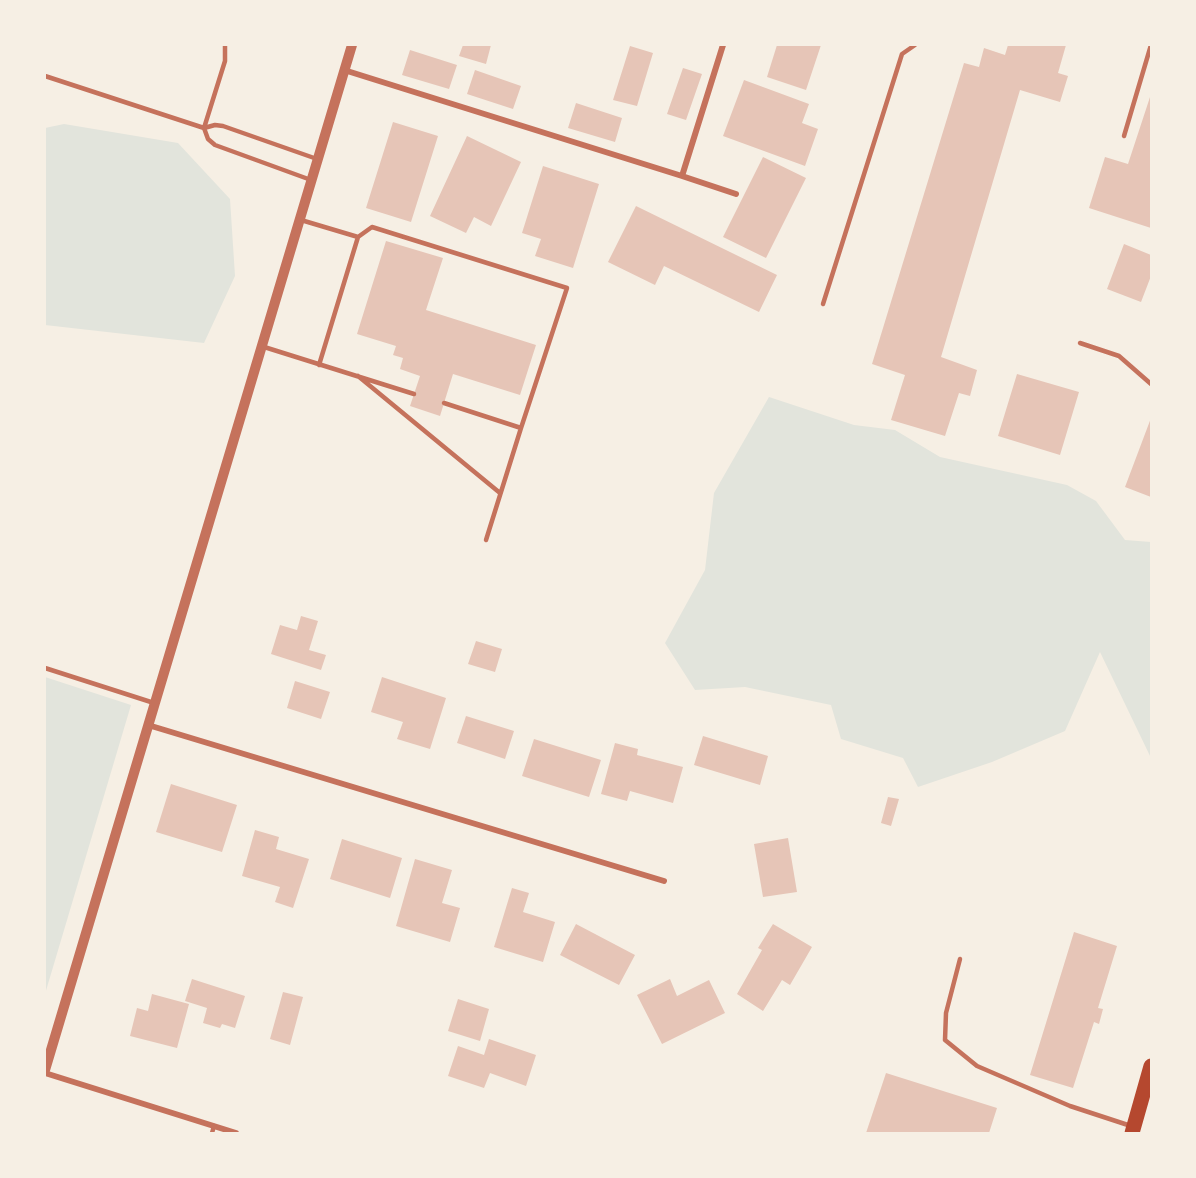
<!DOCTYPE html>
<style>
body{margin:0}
#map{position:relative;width:1196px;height:1178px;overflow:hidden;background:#f6efe4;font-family:"PT Sans Narrow",sans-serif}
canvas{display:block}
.frame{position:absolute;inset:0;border:46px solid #f6efe4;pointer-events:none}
</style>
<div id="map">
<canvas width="1196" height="1178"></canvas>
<div class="frame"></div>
</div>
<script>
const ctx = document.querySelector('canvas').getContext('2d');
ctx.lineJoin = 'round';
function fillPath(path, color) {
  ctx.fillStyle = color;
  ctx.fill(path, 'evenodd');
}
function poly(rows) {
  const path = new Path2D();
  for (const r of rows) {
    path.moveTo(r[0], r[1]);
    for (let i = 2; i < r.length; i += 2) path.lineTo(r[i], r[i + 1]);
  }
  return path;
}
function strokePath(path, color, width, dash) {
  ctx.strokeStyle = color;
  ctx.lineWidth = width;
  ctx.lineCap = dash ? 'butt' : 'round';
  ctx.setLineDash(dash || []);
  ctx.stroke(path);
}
fillPath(poly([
 [64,124,178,143,230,199,235,276,204,343,45,325,45,128],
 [769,397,854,425,895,430,940,457,1067,485,1096,501,1125,540,1151,542,1151,758,1100,652,1065,731,992,762,918,787,903,758,841,739,831,705,745,687,695,690,665,643,705,570,714,493],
 [45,677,131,705,45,994]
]), '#e2e4dc');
fillPath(poly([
 [463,45,491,45,486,64,459,56],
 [777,45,821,45,806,90,767,77],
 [1008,45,1066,45,1058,73,1068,76,1060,102,1020,90,941,357,977,370,970,396,959,393,945,436,891,420,905,375,872,364,964,63,979,67,984,48,1005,55],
 [630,46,653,53,637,106,613,100],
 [410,50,457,65,449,89,402,75],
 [683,68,702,74,686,120,667,114],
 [475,70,521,86,513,109,467,94],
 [744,80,809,104,802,123,818,129,805,166,723,136],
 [1151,94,1151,228,1089,208,1105,157,1128,164],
 [576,103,622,118,615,142,568,128],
 [393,122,438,136,411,222,366,208],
 [467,136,521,162,491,226,474,217,466,233,430,216],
 [763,157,806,178,766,258,723,237],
 [543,166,599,184,573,268,535,256,541,239,522,233],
 [636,206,777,275,759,312,664,266,655,285,608,262],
 [386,241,443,258,426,310,536,345,520,395,453,374,440,416,410,406,420,376,400,369,403,358,393,355,396,346,357,334],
 [1124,244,1151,255,1151,276,1141,302,1107,289],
 [1017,374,1079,392,1060,455,998,436],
 [1151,418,1151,497,1125,487],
 [301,616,318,621,309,650,326,655,321,670,271,654,280,625,297,630],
 [476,641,502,649,495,672,468,664],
 [382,677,446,698,430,749,397,739,403,722,371,712],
 [295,681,330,692,321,719,287,708],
 [466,716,514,731,505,759,457,743],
 [703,736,768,756,760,785,694,765],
 [534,739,601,760,589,797,522,776],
 [615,743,638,749,637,755,683,767,673,803,630,791,627,801,601,794],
 [171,784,237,805,222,852,156,832],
 [888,797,899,799,891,826,881,823],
 [255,830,279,837,276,849,309,859,293,908,275,902,280,887,242,876],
 [788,838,797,892,763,897,754,844],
 [342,839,402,858,390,898,330,879],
 [415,859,452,870,442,903,460,908,450,942,396,926],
 [512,888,529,893,523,912,555,922,543,962,494,947],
 [576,924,635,955,619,985,560,955],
 [773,924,812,947,790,985,782,980,763,1011,737,994,762,950,758,948],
 [1074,932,1117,946,1098,1008,1103,1009,1099,1024,1094,1022,1073,1088,1030,1075],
 [192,979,245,996,235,1028,222,1024,220,1028,203,1023,207,1008,185,1001],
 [670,979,677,996,709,980,725,1013,662,1044,637,995],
 [283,992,303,997,290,1045,270,1039],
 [152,994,189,1004,177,1048,130,1036,137,1008,148,1011],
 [458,999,489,1009,480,1041,448,1031],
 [489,1039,536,1055,526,1086,490,1073,484,1088,448,1076,458,1046,484,1055],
 [886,1073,997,1108,989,1133,866,1133]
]), '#e6c5b7');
strokePath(poly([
 [225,45,225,61,204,128,208,139,215,145,311,180],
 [45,76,204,128,215,125,223,126,317,159],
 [1124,136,1151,45],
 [301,220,358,237,319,365],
 [358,237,372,227,567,288,521,428],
 [823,304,902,54,915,45],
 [1080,343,1119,356,1151,384],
 [261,346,414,394],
 [358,376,500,493],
 [444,403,521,428,486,540],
 [45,668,154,703],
 [960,959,946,1013,945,1040,977,1066,1070,1106,1131,1126],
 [212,1133,214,1126]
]), '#c5725c', 4.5);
strokePath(poly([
 [344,70,682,176,723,45],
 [682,176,736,194],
 [148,725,664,881],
 [45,1073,236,1133]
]), '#c5725c', 6);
strokePath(poly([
 [45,1070,352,45]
]), '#c5725c', 10);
strokePath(poly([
 [1132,1133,1151,1066]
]), '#b5482f', 15);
</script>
